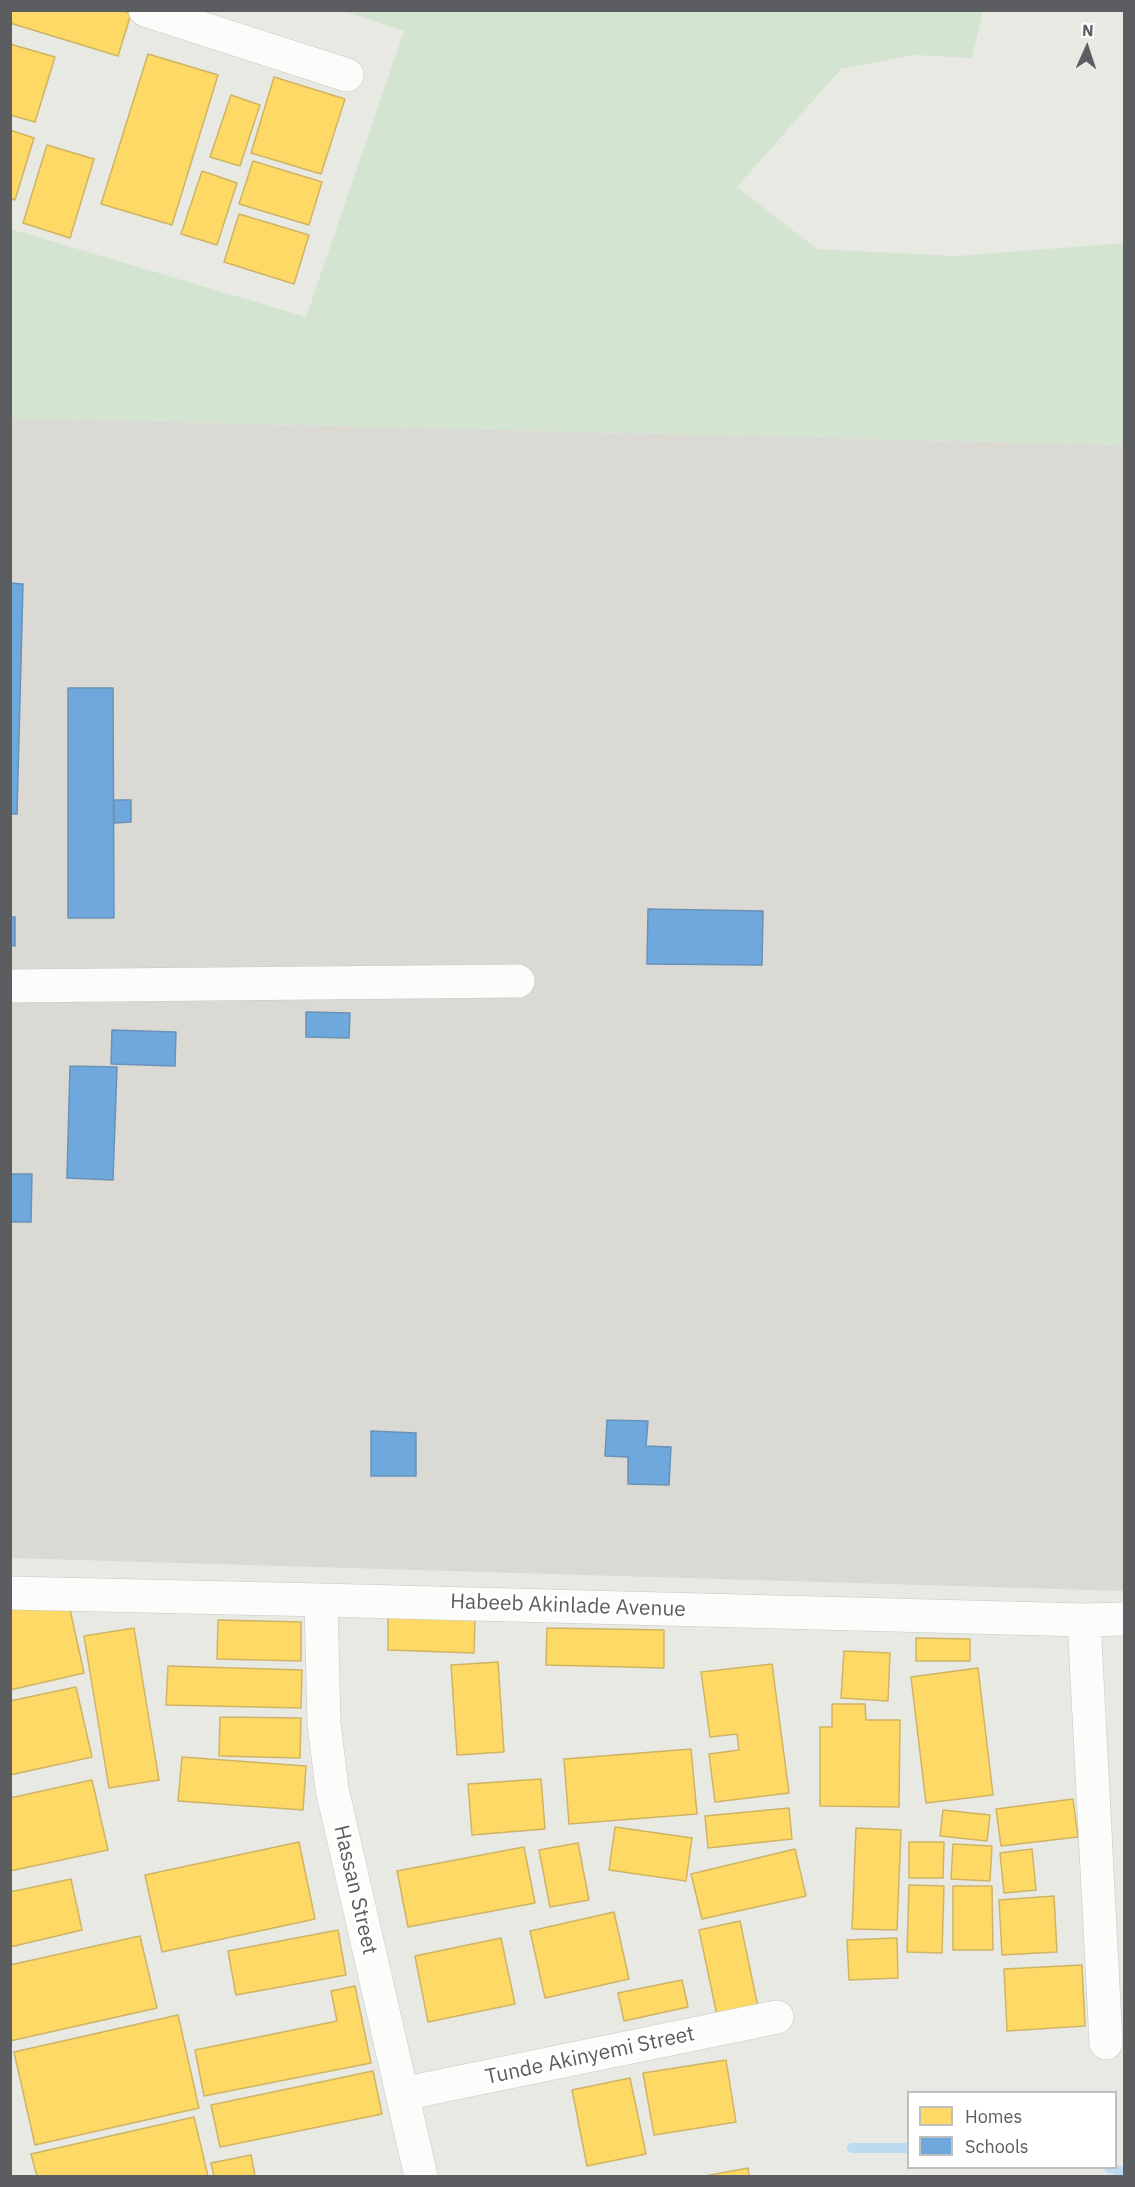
<!DOCTYPE html>
<style>
body{margin:0}
#map{position:relative;width:1135px;height:2187px;overflow:hidden;background:#e9e9e4;font-family:"IBM Plex Sans",sans-serif}
canvas{display:block}
.frame{position:absolute;inset:0;border:12px solid #5b5d61;pointer-events:none}
.legend{position:absolute;left:907px;top:2091px;width:210px;height:78px;box-sizing:border-box;background:#fff;border:2px solid #bdbec0;margin:0;padding:8px 10px;list-style:none;font-size:18px;color:#5b5d61}
.legend li{display:flex;align-items:center;gap:12px;height:30px}
.legend b{width:30px;border:2px solid #bdbec0}
.north{position:absolute;left:1057px;top:18px;width:60px;height:60px;-webkit-text-stroke:4px #fff;paint-order:stroke;rotate:3deg;font-size:16px;font-weight:700;line-height:24px;text-align:center;color:#5b5d61}
.north::after{content:'';display:block;margin:auto;width:21px;height:27px;background:#5b5d61;clip-path:polygon(50% 0,100% 100%,50% 72%,0 100%)}
</style>
<div id="map">
<canvas width="1135" height="2187"></canvas>
<div class="frame"></div>
<ul class="legend">
<li><b style="height:16px;background:#ffd966"></b>Homes</li>
<li><b style="height:16px;background:#6fa8dc"></b>Schools</li>
</ul>
<div class="north">N</div>
</div>
<script>
const ctx = document.querySelector('canvas').getContext('2d');
ctx.lineJoin = 'round';
function fillPath(path, color) {
  ctx.fillStyle = color;
  ctx.fill(path, 'evenodd');
}
function poly(rows) {
  const path = new Path2D();
  for (const r of rows) {
    path.moveTo(r[0], r[1]);
    for (let i = 2; i < r.length; i += 2) path.lineTo(r[i], r[i + 1]);
  }
  return path;
}
function strokePath(path, color, width, dash) {
  ctx.strokeStyle = color;
  ctx.lineWidth = width;
  ctx.lineCap = dash ? 'butt' : 'round';
  ctx.setLineDash(dash || []);
  ctx.stroke(path);
}
function write(font, color, halo, rows, align = 'center') {
  ctx.font = font + ' "IBM Plex Sans",sans-serif';
  ctx.lineWidth = 6;
  ctx.setLineDash([]);
  ctx.textBaseline = 'middle';
  ctx.strokeStyle = halo;
  ctx.fillStyle = color;
  for (const [text, x, y, turn = 0] of rows) {
    ctx.save();
    ctx.translate(x, y);
    ctx.rotate((+turn || 0) * Math.PI / 180);
    ctx.textAlign = isNaN(turn) ? turn : align;
    if (halo) ctx.strokeText(text, 0, 0);
    ctx.fillText(text, 0, 0);
    ctx.restore();
  }
}
fillPath(poly([
 [11,418,1124,445,1124,1591,11,1558]
]), '#dbd9d4');
fillPath(poly([
 [342,11,983,11,972,58,914,55,841,69,737,187,817,249,956,256,1124,243,1124,445,11,418,11,229,306,317,404,31]
]), '#d3e5d1');
const homes = poly([
 [10,10,121,10,131,14,118,56,10,23,10,10],
 [10,44,55,57,35,122,10,115,10,44],
 [148,54,218,75,172,225,101,204,148,54],
 [274,77,345,99,321,174,251,153,274,77],
 [231,95,260,105,240,166,210,157,231,95],
 [10,130,34,138,15,200,10,198,10,130],
 [47,145,94,159,70,238,23,223,47,145],
 [253,161,322,182,309,225,239,204,253,161],
 [202,171,237,183,217,245,181,234,202,171],
 [239,214,309,235,294,284,224,262,239,214],
 [67,1596,84,1673,10,1690,10,1609,67,1596],
 [388,1617,475,1619,474,1653,388,1650,388,1617],
 [218,1620,301,1622,301,1661,217,1659,218,1620],
 [134,1628,159,1780,109,1788,84,1636,134,1628],
 [547,1628,664,1630,664,1668,546,1665,547,1628],
 [916,1638,970,1639,970,1661,916,1661,916,1638],
 [844,1651,890,1653,888,1701,841,1698,844,1651],
 [498,1662,504,1752,457,1755,451,1665,498,1662],
 [772,1664,789,1793,715,1802,709,1754,739,1750,737,1734,710,1737,701,1672,772,1664],
 [168,1666,302,1670,301,1708,166,1705,168,1666],
 [978,1668,993,1795,926,1803,911,1677,978,1668],
 [76,1687,92,1757,10,1775,10,1701,76,1687],
 [832,1704,865,1704,866,1720,900,1720,899,1807,820,1806,820,1727,832,1727,832,1704],
 [220,1717,301,1718,300,1758,219,1756,220,1717],
 [691,1749,697,1814,569,1824,564,1759,691,1749],
 [182,1757,306,1766,303,1810,178,1801,182,1757],
 [541,1779,545,1829,472,1835,468,1784,541,1779],
 [92,1780,108,1850,10,1871,10,1798,92,1780],
 [1073,1799,1078,1837,1001,1846,996,1809,1073,1799],
 [789,1808,792,1839,708,1848,705,1816,789,1808],
 [943,1810,990,1815,987,1841,940,1836,943,1810],
 [615,1827,692,1838,686,1881,609,1870,615,1827],
 [856,1828,901,1830,897,1930,852,1929,856,1828],
 [299,1842,315,1919,162,1952,145,1875,299,1842],
 [909,1842,944,1842,943,1878,909,1878,909,1842],
 [578,1843,589,1900,550,1907,539,1850,578,1843],
 [953,1844,992,1846,990,1881,951,1879,953,1844],
 [524,1847,535,1903,408,1927,397,1871,524,1847],
 [795,1849,806,1896,702,1919,691,1874,795,1849],
 [1032,1849,1036,1890,1004,1893,1000,1853,1032,1849],
 [71,1879,82,1930,10,1947,10,1892,71,1879],
 [909,1885,944,1886,942,1953,907,1952,909,1885],
 [953,1886,992,1886,993,1950,953,1950,953,1886],
 [1054,1896,1057,1952,1002,1955,999,1900,1054,1896],
 [614,1912,629,1979,545,1998,530,1931,614,1912],
 [740,1921,758,2007,717,2015,699,1930,740,1921],
 [338,1930,346,1975,236,1995,228,1951,338,1930],
 [140,1936,157,2008,10,2041,10,1965,140,1936],
 [501,1938,515,2004,428,2022,415,1956,501,1938],
 [897,1938,898,1978,849,1980,847,1940,897,1938],
 [1082,1965,1085,2026,1007,2031,1004,1969,1082,1965],
 [682,1980,688,2007,624,2021,618,1993,682,1980],
 [355,1986,371,2063,204,2096,195,2050,337,2021,331,1991,355,1986],
 [178,2015,199,2108,35,2145,14,2052,178,2015],
 [726,2060,736,2122,654,2135,643,2073,726,2060],
 [373,2071,382,2114,220,2147,211,2105,373,2071],
 [630,2078,646,2154,587,2166,572,2090,630,2078],
 [194,2117,208,2176,37,2176,31,2154,194,2117],
 [251,2155,255,2176,214,2176,211,2163,251,2155],
 [748,2168,749,2176,705,2176,748,2168]
]);
fillPath(homes, '#ffd966');
strokePath(homes, '#ceb464', 1.5);
const schools = poly([
 [10,583,23,584,17,814,10,814,10,583],
 [68,688,113,688,114,918,68,918,68,688],
 [114,800,131,800,131,822,114,823,114,800],
 [648,909,763,911,762,965,647,964,648,909],
 [10,917,15,917,15,946,10,945,10,917],
 [306,1012,350,1013,349,1038,306,1037,306,1012],
 [112,1030,176,1032,175,1066,111,1064,112,1030],
 [70,1066,117,1067,113,1180,67,1178,70,1066],
 [10,1174,32,1174,31,1222,10,1222,10,1174],
 [607,1420,648,1421,646,1446,671,1447,669,1485,628,1484,628,1457,605,1456,607,1420],
 [371,1431,416,1433,416,1476,371,1476,371,1431]
]);
fillPath(schools, '#6fa8dc');
strokePath(schools, '#6992b7', 1.5);
strokePath(poly([
 [852,2148,908,2148],
 [1109,2168,1124,2172]
]), '#bcdaf0', 10);
const minor = poly([
 [145,10,347,75],
 [10,986,518,981],
 [10,1593,321,1600,1084,1620,1124,1619],
 [321,1600,324,1723,332,1789,421,2176],
 [1084,1620,1106,2043],
 [402,2094,777,2017]
]);
strokePath(minor, '#c7c7c6', 34);
strokePath(minor, '#fcfcfb', 33);
write('21px', '#5b5d61', '#fff', [
 ["Habeeb Akinlade Avenue",568,1606,2],
 ["Hassan Street",355,1890,77],
 ["Tunde Akinyemi Street",590,2056,-12]
]);
</script>
